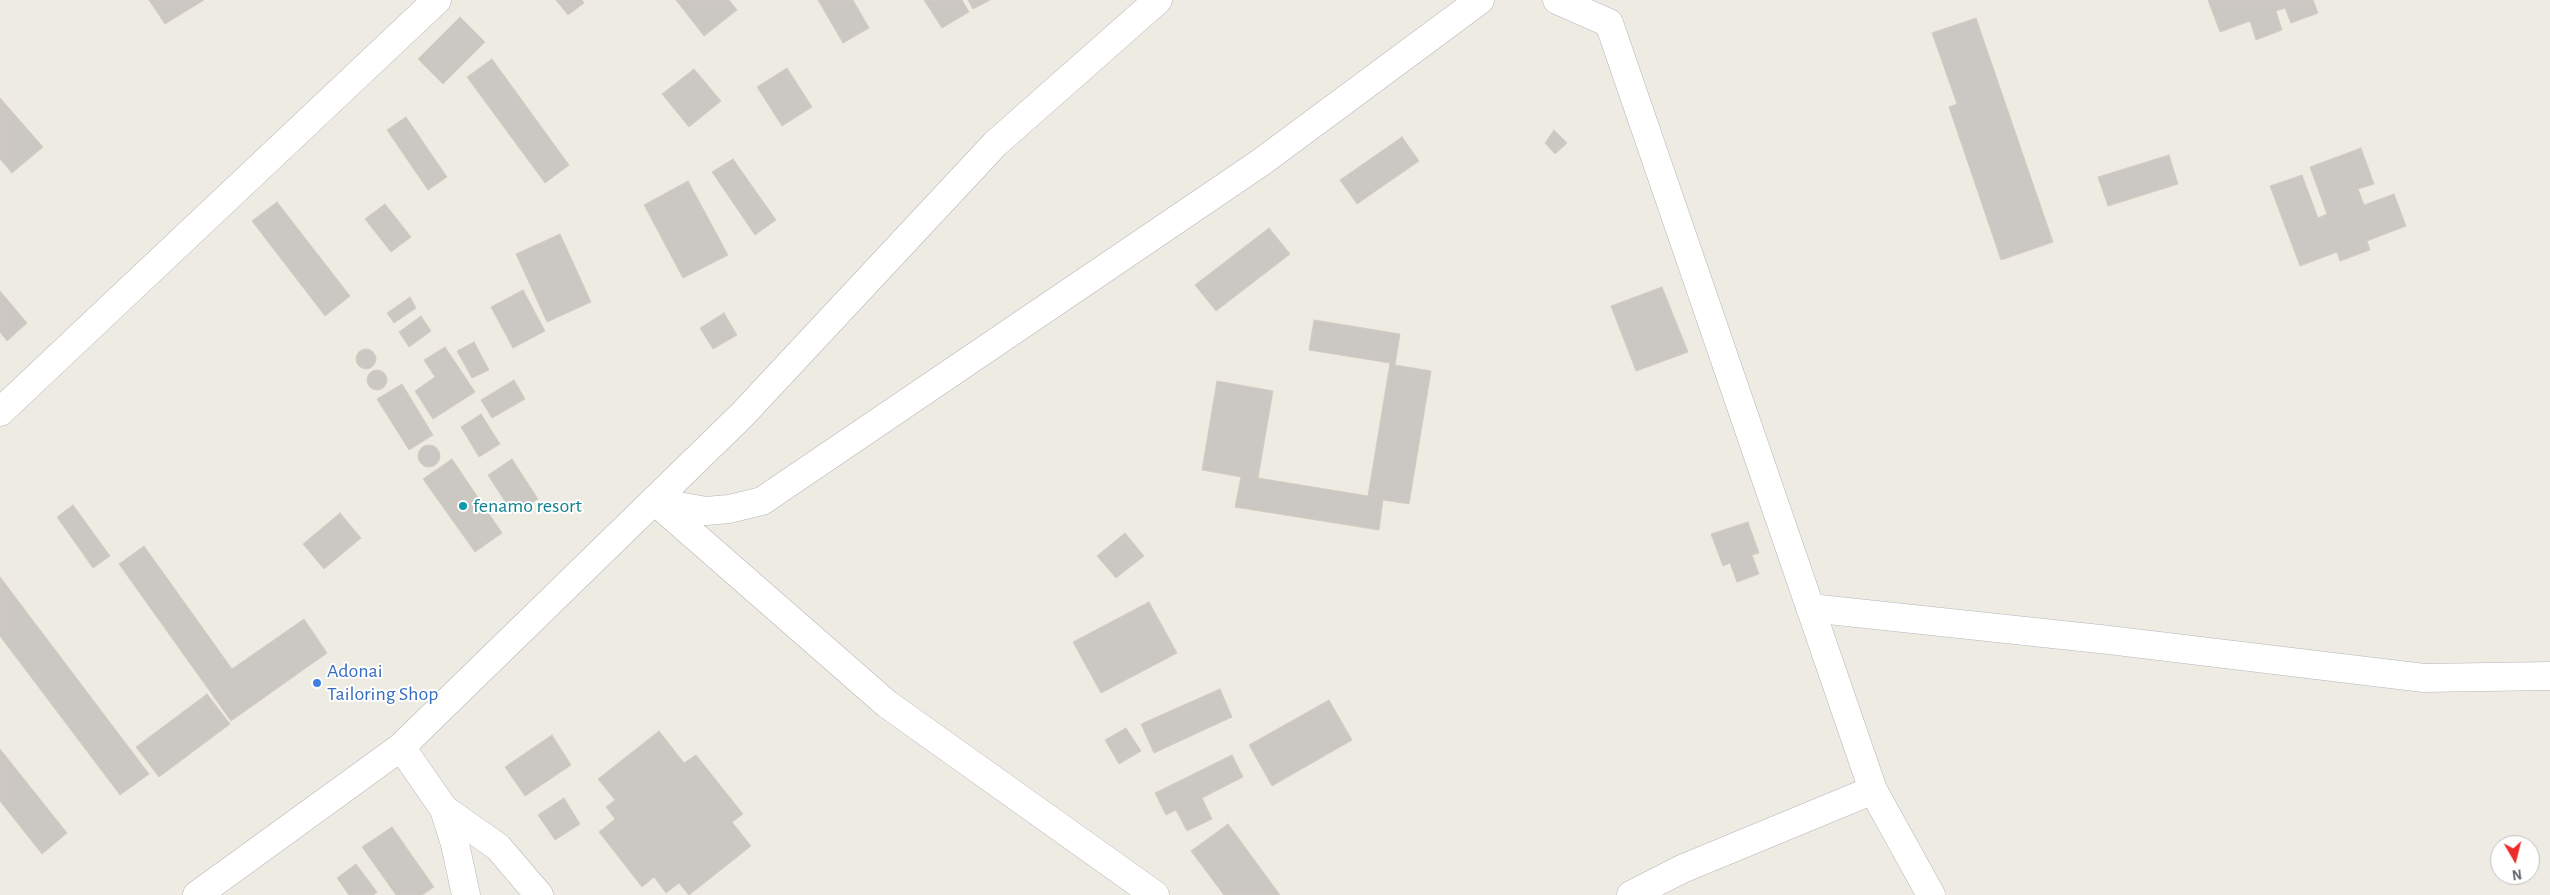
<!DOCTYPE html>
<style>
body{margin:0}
#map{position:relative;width:2550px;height:895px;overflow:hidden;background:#eeebe3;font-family:"Alegreya Sans",sans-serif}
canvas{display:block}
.north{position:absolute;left:2490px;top:835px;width:50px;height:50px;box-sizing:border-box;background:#fff;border:1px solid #bdbfc1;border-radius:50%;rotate:172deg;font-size:14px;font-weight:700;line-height:20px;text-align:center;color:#5b6064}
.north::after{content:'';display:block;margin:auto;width:18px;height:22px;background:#ec2b2b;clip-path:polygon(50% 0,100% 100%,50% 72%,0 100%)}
</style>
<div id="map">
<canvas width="2550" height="895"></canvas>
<div class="north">N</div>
</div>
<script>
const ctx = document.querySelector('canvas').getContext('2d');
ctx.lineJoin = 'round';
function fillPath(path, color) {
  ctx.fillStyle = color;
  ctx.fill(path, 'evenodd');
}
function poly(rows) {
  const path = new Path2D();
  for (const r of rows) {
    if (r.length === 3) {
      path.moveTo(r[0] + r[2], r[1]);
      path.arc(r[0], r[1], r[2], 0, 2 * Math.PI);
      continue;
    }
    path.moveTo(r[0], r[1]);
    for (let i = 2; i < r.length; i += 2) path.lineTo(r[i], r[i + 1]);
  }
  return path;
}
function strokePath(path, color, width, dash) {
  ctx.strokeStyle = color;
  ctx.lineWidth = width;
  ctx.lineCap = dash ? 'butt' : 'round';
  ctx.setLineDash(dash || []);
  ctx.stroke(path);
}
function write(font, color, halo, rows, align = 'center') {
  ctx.font = font + ' "Alegreya Sans",sans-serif';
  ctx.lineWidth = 4;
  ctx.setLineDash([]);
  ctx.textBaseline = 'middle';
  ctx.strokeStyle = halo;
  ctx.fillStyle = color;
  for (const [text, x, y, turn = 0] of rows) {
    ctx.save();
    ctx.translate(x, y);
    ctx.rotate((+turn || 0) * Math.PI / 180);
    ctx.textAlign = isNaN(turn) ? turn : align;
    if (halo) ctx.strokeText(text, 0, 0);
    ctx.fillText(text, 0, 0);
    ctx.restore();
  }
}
const building = poly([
 [149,0,204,0,165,24,149,0],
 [556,0,582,0,584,3,568,15,556,0],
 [676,0,729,0,737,10,704,36,676,0],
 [818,0,853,0,869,28,843,43,818,0],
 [924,0,962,0,969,12,942,28,924,0],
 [968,0,990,0,973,9,968,0],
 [2208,0,2313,0,2318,13,2291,23,2285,8,2276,11,2282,30,2256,40,2250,21,2220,32,2208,0],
 [460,17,485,42,443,84,418,59,460,17],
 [1976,18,2053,242,2001,260,1949,107,1957,104,1932,33,1976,18],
 [492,59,569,165,545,183,467,77,492,59],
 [787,68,812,107,782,126,757,87,787,68],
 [694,69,721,101,689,127,662,94,694,69],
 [0,98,43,147,12,173,0,159,0,98],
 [406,117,447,177,428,190,387,130,406,117],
 [1554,130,1567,143,1555,154,1545,143,1554,130],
 [1402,137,1419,161,1357,204,1340,180,1402,137],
 [2361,148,2374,184,2358,189,2364,205,2394,194,2406,226,2367,241,2370,250,2340,261,2337,252,2300,266,2270,186,2302,175,2318,218,2327,214,2310,167,2361,148],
 [2169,155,2178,184,2108,206,2098,177,2169,155],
 [733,159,776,220,755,235,712,172,733,159],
 [688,181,728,255,683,278,644,205,688,181],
 [277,202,350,296,325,316,252,221,277,202],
 [385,204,411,237,391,252,365,219,385,204],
 [1269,228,1290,254,1216,311,1195,285,1269,228],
 [560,234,591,302,547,322,516,254,560,234],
 [1662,287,1688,352,1636,371,1611,306,1662,287],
 [523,290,545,331,513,348,491,307,523,290],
 [0,291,27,323,7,341,0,332,0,291],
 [410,297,416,308,394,323,387,313,410,297],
 [724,313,737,335,713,349,700,328,724,313],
 [421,316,431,331,409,347,399,332,421,316],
 [1314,320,1400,334,1395,365,1431,371,1409,504,1383,500,1379,530,1235,507,1241,477,1202,470,1217,381,1273,391,1258,478,1368,496,1390,363,1309,350,1314,320],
 [474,342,489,370,472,378,457,351,474,342],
 [445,347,475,392,433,419,415,391,435,377,424,360,445,347],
 [366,359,10],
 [377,380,10],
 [514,380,525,399,492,418,481,400,514,380],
 [402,384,433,435,409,450,377,399,402,384],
 [481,414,500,444,479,457,461,427,481,414],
 [429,456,11],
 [452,459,502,533,475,552,423,479,452,459],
 [512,459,538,499,513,514,488,475,512,459],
 [73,505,110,556,93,568,57,517,73,505],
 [340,513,361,538,324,569,303,544,340,513],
 [1748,522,1759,553,1752,555,1759,574,1737,582,1730,563,1723,566,1711,534,1748,522],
 [1125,533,1144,556,1116,578,1097,556,1125,533],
 [144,546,232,669,304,619,327,653,231,721,119,564,144,546],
 [0,577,149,774,120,795,0,636,0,577],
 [1149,602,1177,653,1101,693,1073,642,1149,602],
 [1220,689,1232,717,1154,753,1141,724,1220,689],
 [207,694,230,724,159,777,136,747,207,694],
 [1329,700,1352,740,1272,786,1249,745,1329,700],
 [1126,728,1141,751,1119,764,1105,740,1126,728],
 [659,731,684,763,696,755,743,814,732,822,751,846,689,895,679,883,666,893,654,877,642,887,599,832,615,819,606,807,615,800,598,779,659,731],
 [552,735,571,765,525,796,505,767,552,735],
 [0,749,67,833,42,854,0,801,0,749],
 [1232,755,1243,777,1202,798,1212,819,1187,831,1176,810,1166,815,1155,793,1232,755],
 [564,798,580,824,555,840,538,815,564,798],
 [1228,824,1280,895,1224,895,1191,851,1228,824],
 [392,827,434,887,422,895,396,895,362,847,392,827],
 [356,864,377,892,373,895,349,895,337,878,356,864]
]);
fillPath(building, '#cbc7c2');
strokePath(building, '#d3ccc1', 1);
const minor = poly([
 [1557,0,1609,23,1873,790,1931,895],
 [0,412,437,0],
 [1810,608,2109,640,2424,678,2550,676],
 [444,809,498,847,539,895],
 [1155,895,887,704,656,502,706,511,729,509,762,501,1260,163,1480,0],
 [1631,895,1682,869,1873,790]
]);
const tertiary = poly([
 [401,747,444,809,455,844,466,895],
 [197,895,401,747,742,415,995,144,1158,0]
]);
strokePath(minor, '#b3b6ba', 29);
strokePath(tertiary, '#b3b6ba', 29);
strokePath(minor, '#fff', 28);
strokePath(tertiary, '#fff', 28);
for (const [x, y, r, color] of [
 [463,506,5,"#0f9aa8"],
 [317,683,5,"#3f7fe0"]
]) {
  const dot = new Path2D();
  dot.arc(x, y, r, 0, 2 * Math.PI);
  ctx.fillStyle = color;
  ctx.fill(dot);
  strokePath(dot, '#fff', 2);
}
write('20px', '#0d838f', '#fff', [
 ["fenamo resort",473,506]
], 'left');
write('20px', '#366cbe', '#fff', [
 ["Adonai",327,671],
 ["Tailoring Shop",327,694]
], 'left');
</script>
